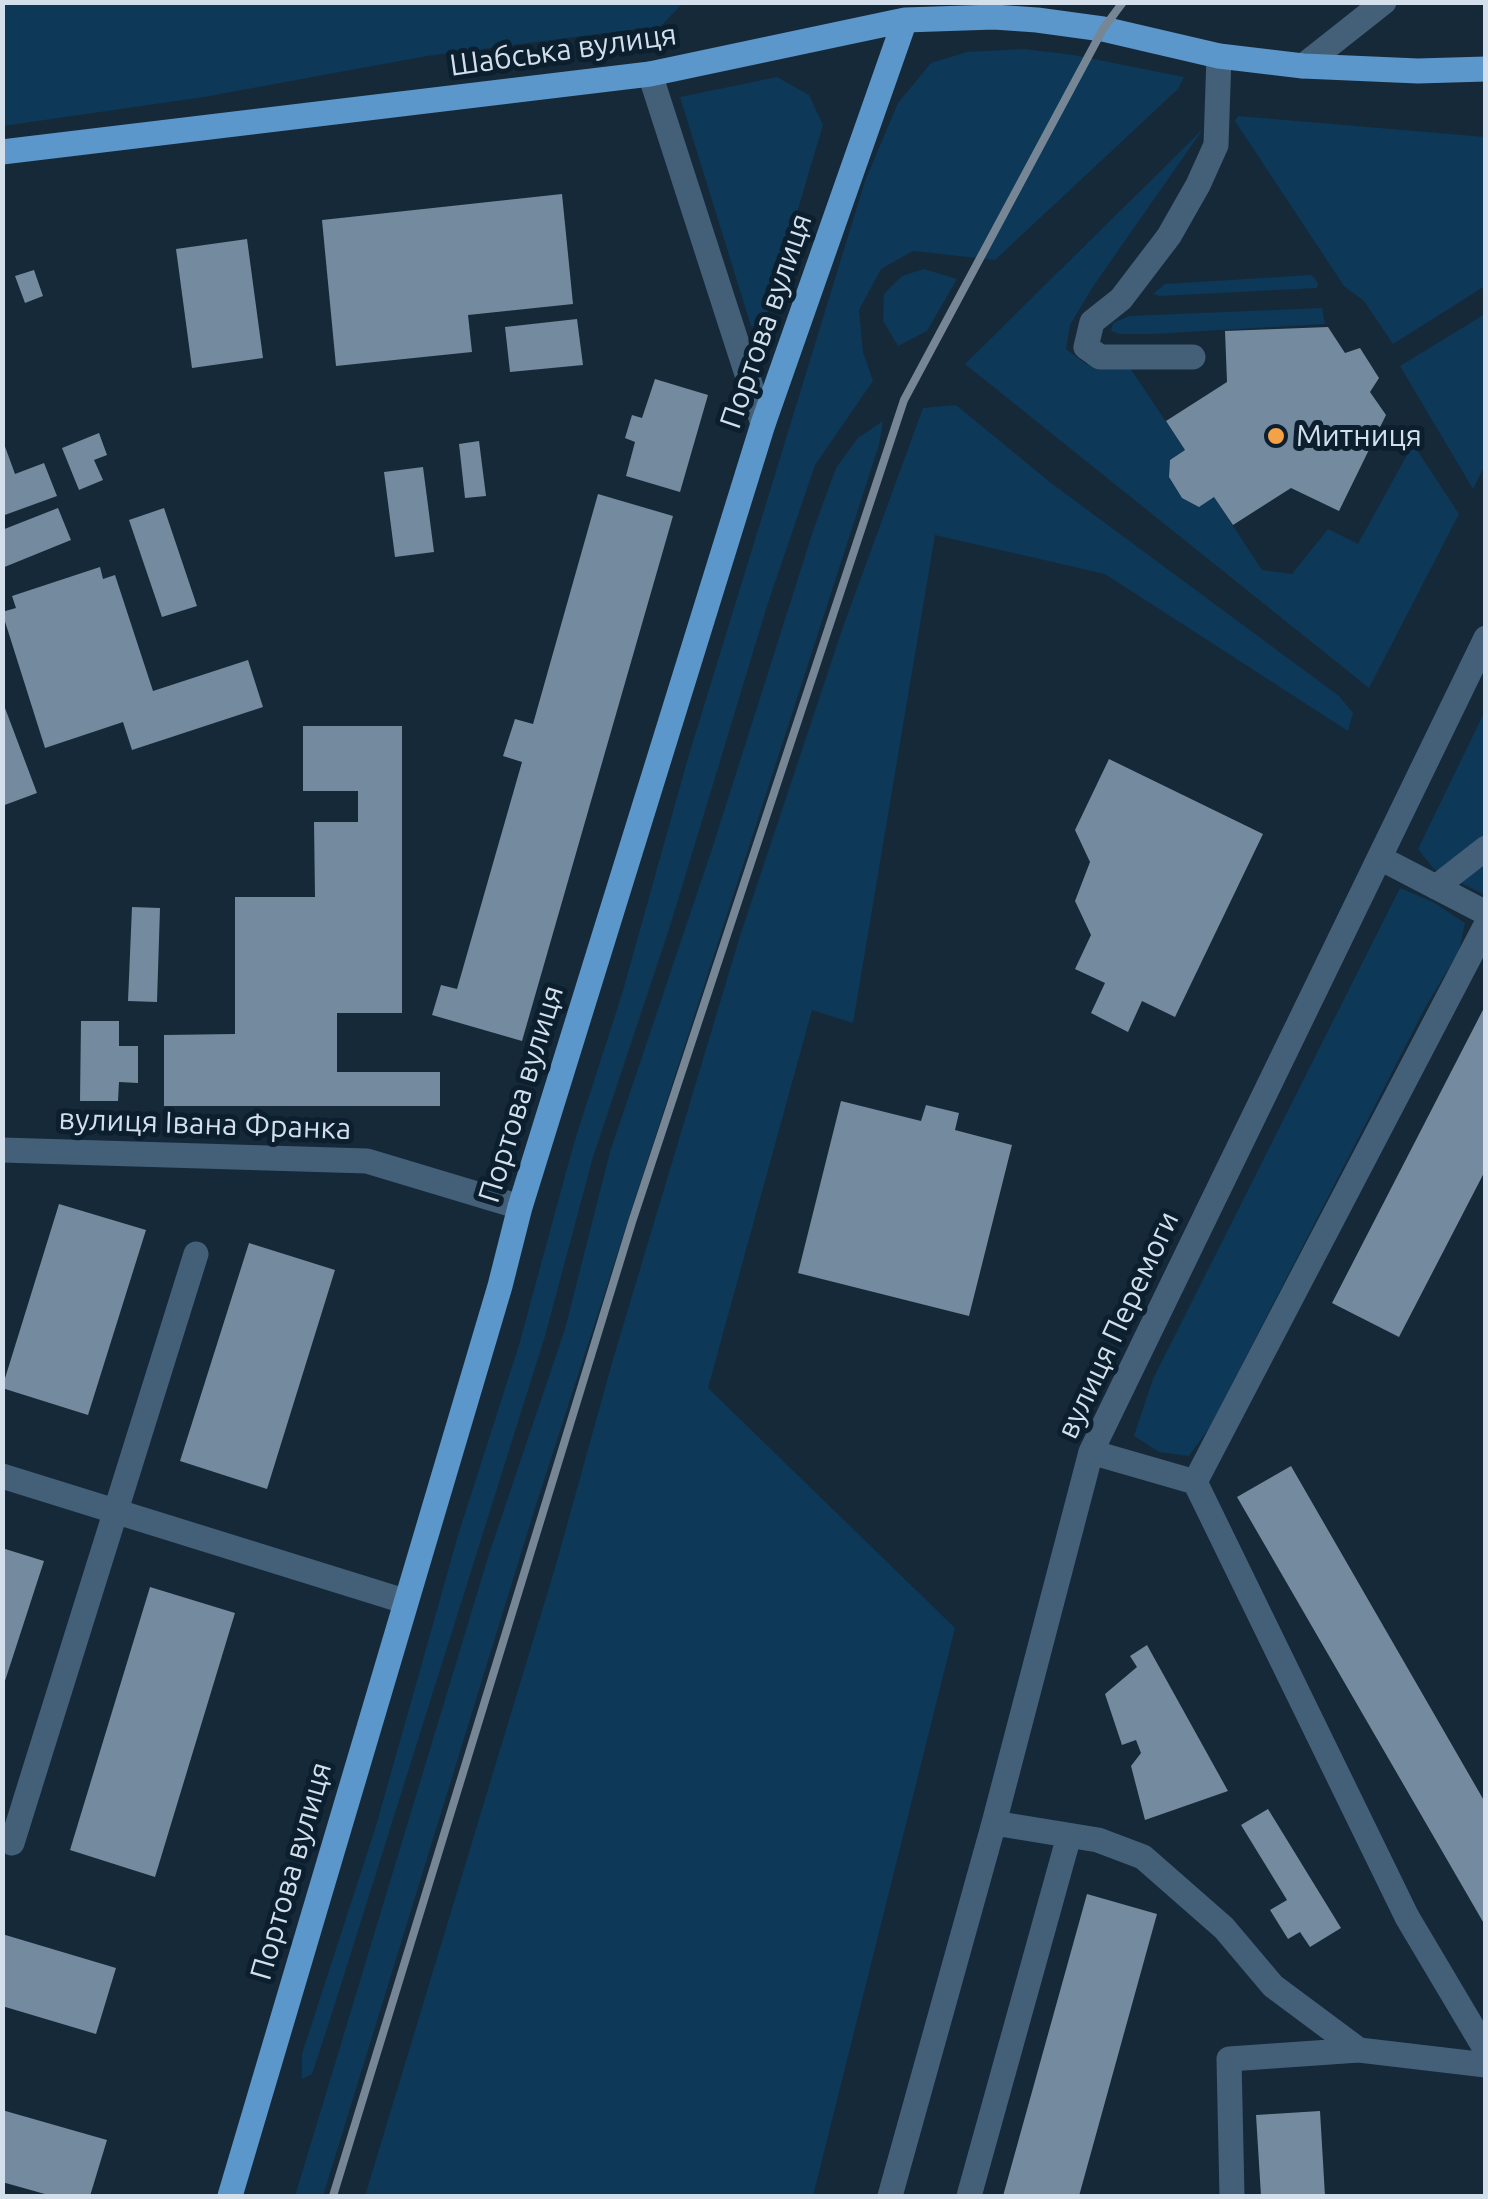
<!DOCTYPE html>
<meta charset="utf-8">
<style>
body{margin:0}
#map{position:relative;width:1488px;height:2199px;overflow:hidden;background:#162939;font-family:Ubuntu,sans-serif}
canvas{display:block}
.frame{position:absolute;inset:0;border:5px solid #d3dfea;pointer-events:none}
</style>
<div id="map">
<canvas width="1488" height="2199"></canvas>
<div class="frame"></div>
</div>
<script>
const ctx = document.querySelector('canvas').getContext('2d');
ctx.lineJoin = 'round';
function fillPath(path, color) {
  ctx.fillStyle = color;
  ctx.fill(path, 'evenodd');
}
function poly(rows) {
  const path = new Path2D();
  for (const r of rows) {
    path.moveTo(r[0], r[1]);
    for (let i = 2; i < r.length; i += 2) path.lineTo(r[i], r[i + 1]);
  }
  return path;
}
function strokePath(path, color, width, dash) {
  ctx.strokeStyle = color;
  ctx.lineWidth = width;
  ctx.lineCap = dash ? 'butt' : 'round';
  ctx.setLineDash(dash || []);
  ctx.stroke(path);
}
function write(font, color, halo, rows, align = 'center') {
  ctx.font = font + ' Ubuntu,sans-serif';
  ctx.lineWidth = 10;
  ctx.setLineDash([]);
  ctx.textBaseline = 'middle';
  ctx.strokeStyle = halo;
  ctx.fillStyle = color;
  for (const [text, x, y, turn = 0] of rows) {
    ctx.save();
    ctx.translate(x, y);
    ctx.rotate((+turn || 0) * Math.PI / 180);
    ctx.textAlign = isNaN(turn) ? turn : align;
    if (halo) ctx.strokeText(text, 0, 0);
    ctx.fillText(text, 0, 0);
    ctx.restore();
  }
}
fillPath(poly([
 [2,3,3,2,683,3,661,26,427,56,204,97,3,126],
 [1024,49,1074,55,1184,77,1178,89,995,260,913,251,881,269,859,310,863,352,873,381,815,465,767,606,671,923,593,1157,545,1336,334,2007,312,2074,302,2079,302,2054,376,1826,459,1532,519,1345,574,1143,622,994,688,758,865,181,898,103,931,63,967,52],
 [777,77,809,95,823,125,763,327,751,326,680,97],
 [1238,116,1485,137,1485,286,1393,344,1364,301,1344,286,1235,121],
 [1203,129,1092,288,1070,325,1066,349,1086,364,1130,368,1185,450,1170,460,1169,478,1182,498,1199,506,1214,497,1262,570,1292,574,1328,529,1358,544,1413,444,1459,514,1369,688,965,364],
 [924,269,957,279,927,331,898,346,883,321,884,294,902,276],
 [1312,275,1318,283,1317,288,1160,296,1153,294,1165,284],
 [1322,308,1325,324,1152,334,1120,334,1111,331,1113,323,1129,316],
 [1485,314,1485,465,1473,489,1400,366],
 [956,405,1051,483,1339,696,1353,713,1348,731,1105,574,935,535,853,1023,812,1010,708,1388,955,1628,813,2196,365,2196,555,1568,614,1356,740,936,843,627,923,408],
 [883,421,879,445,536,1505,323,2196,295,2196,489,1554,565,1329,610,1152,713,846,814,528,836,468,858,438],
 [1485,711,1485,895,1434,869,1418,849],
 [1400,888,1433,902,1465,923,1459,951,1426,1006,1211,1425,1189,1456,1159,1452,1134,1436,1153,1379]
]), '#0d3858');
fillPath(poly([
 [562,194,573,304,468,315,472,352,336,366,322,220],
 [247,239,263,358,192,368,176,249],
 [34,270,43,296,25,303,15,276],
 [577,319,583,365,510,372,505,327],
 [1328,327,1345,353,1360,348,1379,378,1370,392,1386,415,1339,511,1291,488,1233,525,1214,497,1199,507,1182,498,1169,477,1170,460,1185,450,1166,421,1227,382,1225,331],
 [655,379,708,395,680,492,626,476,635,442,625,438,632,415,642,418],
 [99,433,107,455,94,460,103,480,79,490,62,448],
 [3,441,15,474,44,463,57,496,2,516],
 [479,441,486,496,465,498,459,444],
 [423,467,434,552,395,557,384,472],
 [598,494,673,516,522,1041,432,1015,441,985,457,989,522,762,503,756,515,719,533,724],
 [58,508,71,540,2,568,2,530],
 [164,508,197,606,162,617,129,520],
 [100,567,103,579,115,575,153,691,248,660,263,707,132,750,123,722,45,748,2,612,16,608,12,596],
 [2,700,37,793,2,806],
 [303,726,402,726,402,1013,337,1013,337,1072,440,1072,440,1106,164,1106,164,1035,235,1034,235,897,315,897,314,822,358,822,358,791,303,791],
 [1109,759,1263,834,1175,1017,1142,1001,1128,1032,1091,1013,1105,983,1075,969,1091,935,1075,901,1090,862,1075,830],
 [132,907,160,908,157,1002,128,1001],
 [1486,1004,1486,1169,1399,1337,1332,1303],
 [81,1021,119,1021,119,1046,138,1046,138,1083,119,1082,118,1101,80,1101],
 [841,1101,921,1121,926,1105,959,1113,955,1130,1012,1145,969,1316,798,1273],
 [59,1204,146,1230,88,1415,2,1388],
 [249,1243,335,1270,267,1489,180,1461],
 [1291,1466,1486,1804,1486,1927,1237,1497],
 [2,1548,44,1561,3,1687,2,1687],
 [150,1587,235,1613,155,1877,70,1850],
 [1147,1645,1228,1791,1145,1820,1131,1766,1141,1753,1136,1740,1122,1745,1105,1694,1137,1667,1130,1656],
 [1268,1809,1341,1928,1310,1947,1300,1932,1288,1939,1270,1910,1287,1900,1241,1825],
 [1087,1894,1157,1914,1079,2196,1003,2196],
 [2,1934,116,1968,96,2034,2,2006],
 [2,2110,107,2140,90,2196,52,2196,2,2182],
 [1320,2111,1325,2196,1261,2196,1256,2115]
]), '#748a9e');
strokePath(poly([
 [1303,66,1384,2],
 [650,74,763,424],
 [1193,357,1100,357,1086,347,1092,322,1121,299,1169,236,1198,185,1216,145,1219,56],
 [1380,858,1486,913],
 [1436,887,1486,848],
 [2,1150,367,1161,520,1207],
 [1091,1452,1195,1482,1407,1917,1486,2050],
 [2,1476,404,1601],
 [1195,1482,1486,925],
 [994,1823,1098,1840,1143,1857,1224,1928,1273,1986,1359,2050,1486,2065],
 [12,1843,196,1254],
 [890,2196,994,1823,1091,1452,1486,638],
 [969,2196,1069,1836],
 [1232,2196,1229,2059,1359,2050]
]), '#446078', 25);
strokePath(poly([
 [2,152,650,74,905,20,994,17,1037,20,1103,29,1219,56,1303,66,1418,71,1486,69],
 [230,2196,500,1286,520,1207,763,424,905,20]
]), '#5b97ca', 25);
strokePath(poly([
 [333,2196,632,1222,904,400,1103,29,1123,2]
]), '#778694', 8);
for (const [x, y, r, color] of [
 [1276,436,10,"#f5a246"]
]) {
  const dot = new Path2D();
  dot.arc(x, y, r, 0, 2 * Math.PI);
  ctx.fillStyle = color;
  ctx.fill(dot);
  strokePath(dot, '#0c1f2f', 4);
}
write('30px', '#d3dfea', '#0c1f2f', [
 ["Шабська вулиця",563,50,-8],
 ["Портова вулиця",766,321,-71],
 ["Портова вулиця",521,1094,-73],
 ["вулиця Івана Франка",205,1124,2],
 ["вулиця Перемоги",1118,1325,-65],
 ["Портова вулиця",291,1871,-74]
]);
write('30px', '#d3dfea', '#0c1f2f', [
 ["Митниця",1296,436]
], 'left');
</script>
